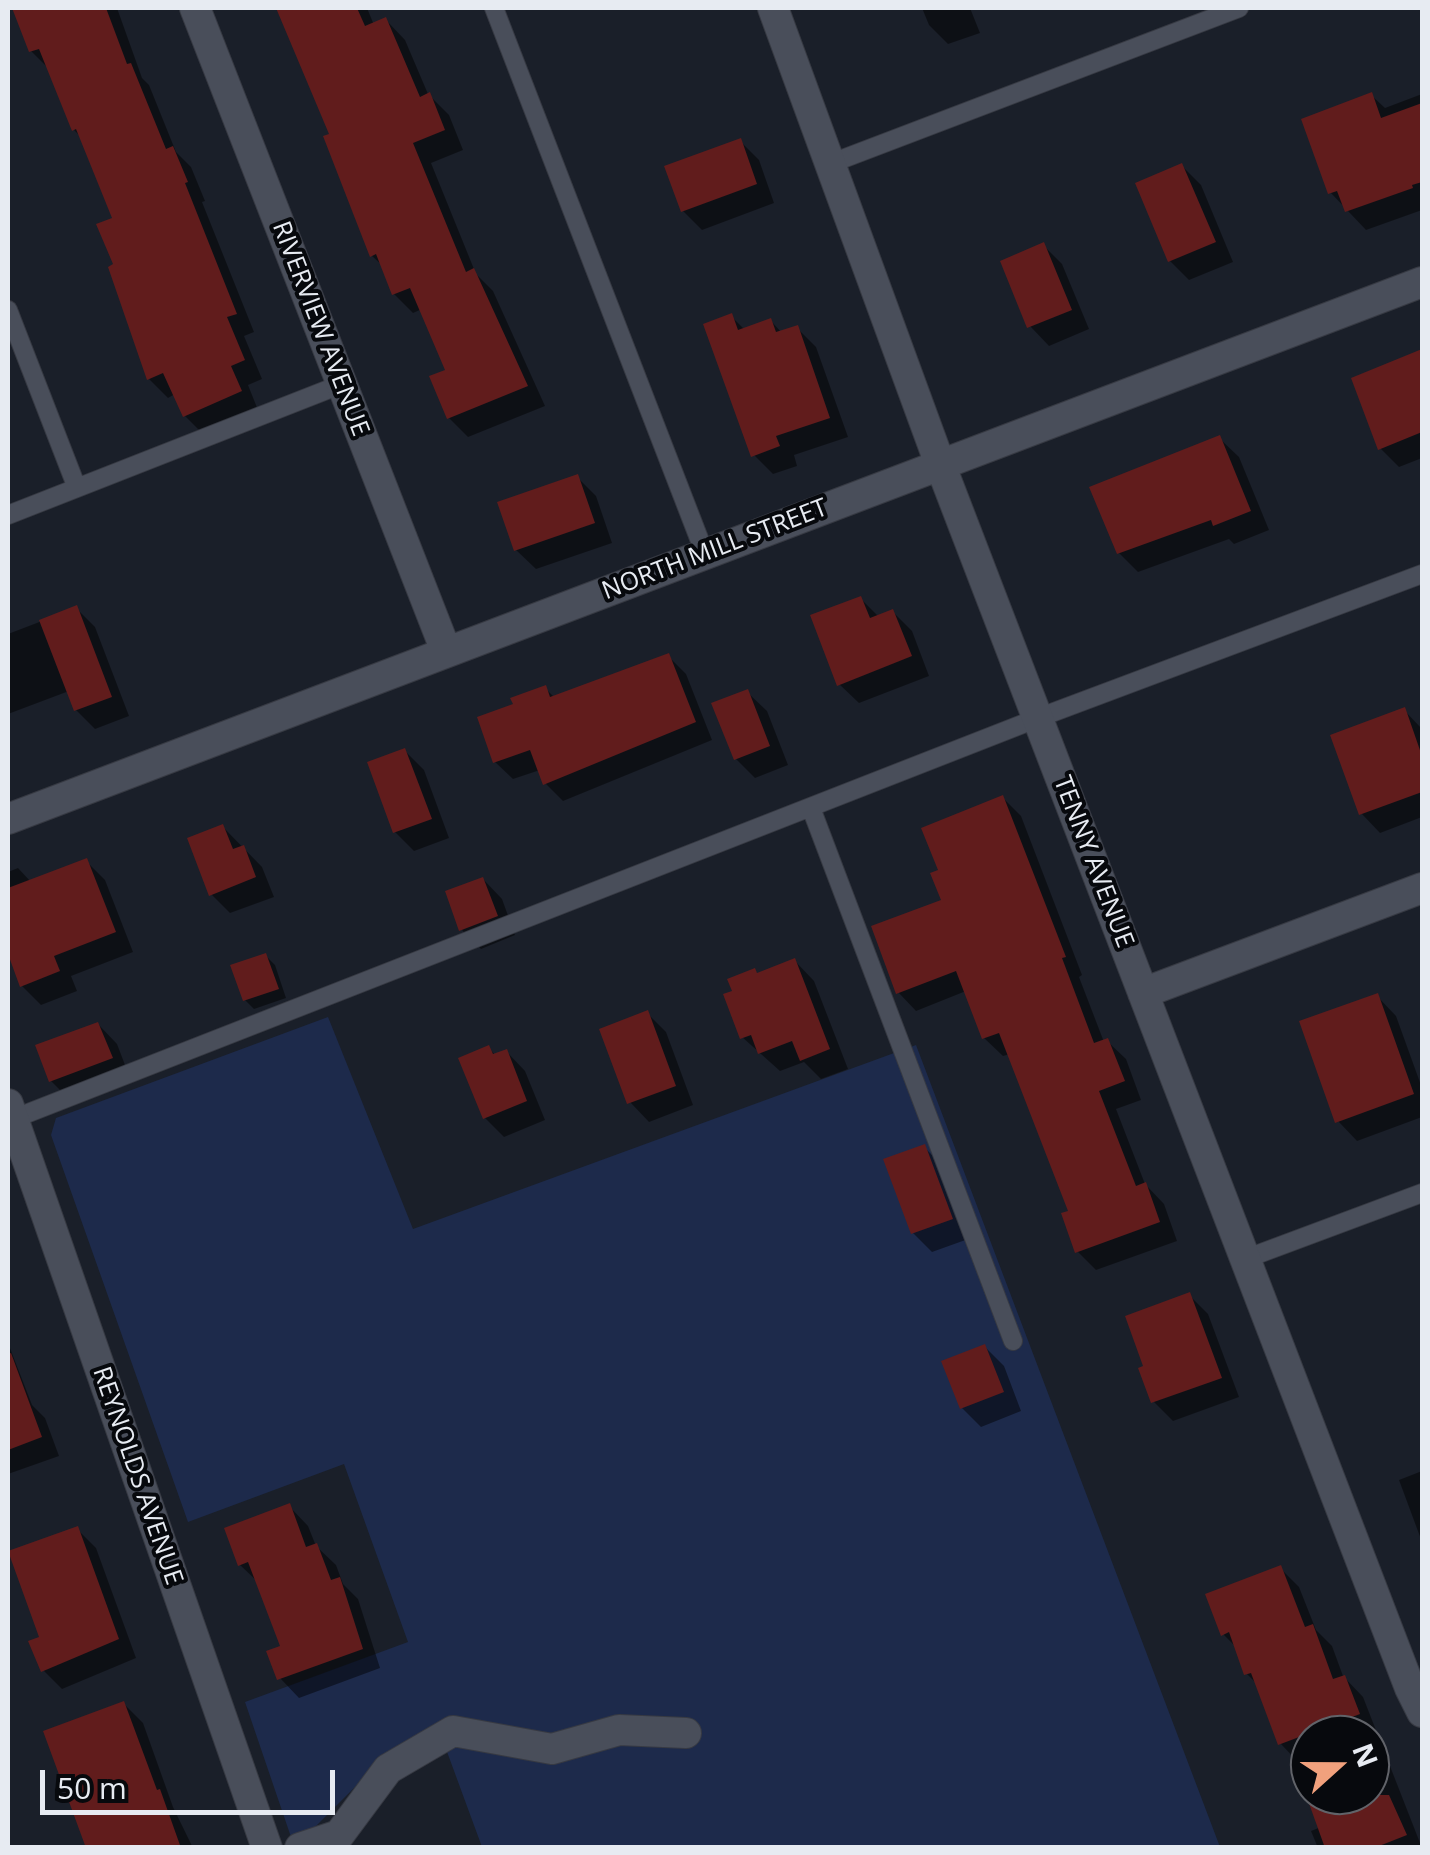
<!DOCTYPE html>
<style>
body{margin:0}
#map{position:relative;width:1430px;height:1855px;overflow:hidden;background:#1a1f29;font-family:"Open Sans",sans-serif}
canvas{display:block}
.frame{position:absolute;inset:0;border:10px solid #e7ebf2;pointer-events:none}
.north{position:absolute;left:1290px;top:1715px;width:100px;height:100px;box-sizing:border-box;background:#07090d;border:2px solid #616369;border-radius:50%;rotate:69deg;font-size:28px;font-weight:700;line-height:40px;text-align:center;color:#e7ebf2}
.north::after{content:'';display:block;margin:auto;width:35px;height:45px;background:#f1a17d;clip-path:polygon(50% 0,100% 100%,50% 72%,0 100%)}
.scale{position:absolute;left:40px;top:1770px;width:295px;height:45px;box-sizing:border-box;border:5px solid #e7ebf2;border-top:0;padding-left:12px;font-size:30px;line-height:35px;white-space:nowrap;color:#e7ebf2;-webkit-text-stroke:8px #07090d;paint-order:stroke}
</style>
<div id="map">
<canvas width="1430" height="1855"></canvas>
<div class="frame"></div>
<div class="north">N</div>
<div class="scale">50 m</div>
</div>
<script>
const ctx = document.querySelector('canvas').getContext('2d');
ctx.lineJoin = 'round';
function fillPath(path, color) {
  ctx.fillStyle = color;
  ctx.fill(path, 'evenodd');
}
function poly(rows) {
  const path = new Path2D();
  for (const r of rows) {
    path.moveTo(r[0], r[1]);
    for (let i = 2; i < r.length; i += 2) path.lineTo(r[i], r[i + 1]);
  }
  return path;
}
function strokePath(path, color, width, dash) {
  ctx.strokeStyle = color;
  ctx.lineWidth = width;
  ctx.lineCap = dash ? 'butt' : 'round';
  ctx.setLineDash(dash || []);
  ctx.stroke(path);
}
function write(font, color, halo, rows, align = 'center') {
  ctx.font = font + ' "Open Sans",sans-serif';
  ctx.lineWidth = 8;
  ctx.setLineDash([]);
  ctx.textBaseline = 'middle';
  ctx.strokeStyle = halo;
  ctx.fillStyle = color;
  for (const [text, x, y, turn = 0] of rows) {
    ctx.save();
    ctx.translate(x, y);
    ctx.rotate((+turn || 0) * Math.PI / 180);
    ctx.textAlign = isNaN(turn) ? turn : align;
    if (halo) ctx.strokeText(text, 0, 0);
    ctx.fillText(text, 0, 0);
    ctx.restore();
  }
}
fillPath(poly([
 [328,1017,413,1229,916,1045,1220,1847,482,1847,446,1749,361,1781,316,1826,291,1837,245,1702,408,1642,344,1464,188,1522,51,1135,56,1118]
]), '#1d2a4b');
fillPath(poly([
 [35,8,117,8,142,78,149,85,176,152,191,167,205,201,202,202,254,332,244,336,262,379,248,385,258,410,204,435,185,416,175,394,168,398,149,379,117,266,115,219,83,139,74,130,50,70,31,51,17,14],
 [299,8,367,8,374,25,386,20,405,40,428,94,449,115,463,150,431,163,476,274,493,291,545,406,468,437,449,418,448,371,422,309,413,313,394,294,383,266,372,256,332,135,281,14],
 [922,8,970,8,980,33,948,44,929,25],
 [1422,94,1422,210,1366,230,1330,192,1371,95,1385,108],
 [740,141,759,160,774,203,702,230,683,211],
 [1182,166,1201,185,1233,262,1189,280,1170,261],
 [1043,245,1062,264,1089,329,1049,346,1030,326],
 [731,316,745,330,771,321,782,333,797,328,816,347,848,437,794,455,797,466,773,474,754,455],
 [1422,350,1422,458,1399,467,1380,448,1354,379],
 [1219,438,1239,457,1269,530,1234,544,1229,539,1138,572,1119,553],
 [577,477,596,496,612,543,536,569,516,550],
 [860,598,879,617,893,612,912,631,929,676,859,703,839,684],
 [76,608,95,627,129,716,95,729,76,710,69,691,8,714,8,634],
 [668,656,686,674,712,740,563,801,545,783,540,770,513,779,495,762,516,706,545,688,555,698],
 [747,692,767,711,788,765,755,778,736,759],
 [1404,710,1422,729,1422,817,1380,833,1361,813],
 [404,750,424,770,449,838,414,851,395,832],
 [1003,798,1021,816,1082,975,1079,977,1104,1042,1107,1041,1126,1059,1141,1100,1116,1109,1145,1184,1164,1204,1177,1241,1096,1270,1078,1252,1072,1212,1010,1054,1003,1056,984,1038,966,991,916,1011,898,992,944,901,941,872],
 [223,827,262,867,274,897,230,913,211,894],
 [86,861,105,880,133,952,71,976,77,991,41,1005,22,986,8,947,8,872,18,868,31,882],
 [483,879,502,899,515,935,481,949,462,930],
 [266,956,275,965,286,998,254,1009,245,1000],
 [795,961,814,981,848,1069,821,1079,804,1062,780,1071,742,1037,735,992,755,971,759,975],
 [1377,996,1396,1016,1422,1088,1422,1117,1357,1141,1338,1121],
 [647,1013,666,1032,693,1105,649,1122,630,1102],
 [98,1024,117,1044,130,1078,70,1100,51,1081],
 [489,1048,496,1056,506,1051,525,1071,545,1120,504,1137,485,1118],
 [924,1147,943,1166,971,1238,932,1252,913,1233],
 [1189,1295,1208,1314,1239,1397,1173,1421,1153,1401],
 [8,1343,32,1405,45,1418,59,1456,8,1474],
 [985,1347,1004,1366,1021,1411,981,1427,962,1408],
 [1422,1471,1422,1542,1399,1480],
 [289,1506,308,1526,316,1546,336,1565,343,1584,358,1599,380,1668,299,1698,280,1678,284,1647,260,1584,240,1565],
 [77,1529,96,1548,136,1658,62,1689,43,1670,42,1638],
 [1280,1568,1299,1587,1316,1630,1332,1646,1343,1676,1363,1697,1422,1848,1318,1848,1311,1831,1321,1827,1296,1760,1281,1744,1258,1685,1246,1673,1238,1649,1223,1634],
 [1310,1735,1370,1735,1370,1795,1310,1795],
 [124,1704,143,1723,173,1807,193,1848,89,1848]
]), '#0007');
fillPath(poly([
 [12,8,106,8,127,64,131,63,166,149,173,146,188,182,185,183,237,314,227,317,245,360,231,366,242,391,183,417,163,373,147,380,108,267,113,264,96,224,112,218,76,129,72,131,39,49,29,52],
 [276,8,357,8,365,26,386,17,420,97,430,92,445,130,413,143,466,272,474,268,528,386,447,419,429,376,445,370,410,288,392,295,376,254,370,257,323,136,329,134],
 [1372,92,1381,118,1422,103,1422,182,1412,185,1413,188,1345,212,1337,191,1328,194,1301,119],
 [741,138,757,184,681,212,664,166],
 [1182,163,1216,242,1168,262,1135,183],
 [1044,242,1072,310,1027,328,1000,261],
 [732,313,738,330,771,318,776,332,798,325,830,418,776,436,780,446,751,457,703,324],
 [1422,349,1422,432,1378,450,1351,378],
 [1220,435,1251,511,1213,526,1211,520,1117,554,1089,487],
 [578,474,595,523,514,551,497,502],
 [861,596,870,618,893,609,912,656,837,686,810,615],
 [77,605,112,697,74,711,39,620],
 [669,653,696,722,543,785,530,750,493,763,477,717,513,704,510,698,546,685,550,697],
 [748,689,770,746,734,760,711,703],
 [1405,707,1422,756,1422,792,1359,815,1330,735],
 [405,748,432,819,393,833,367,762],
 [1003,795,1066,957,1062,958,1094,1043,1108,1038,1125,1081,1099,1091,1136,1186,1146,1182,1160,1222,1075,1253,1061,1213,1068,1211,999,1033,982,1039,956,971,896,994,871,926,941,900,930,873,938,870,921,828],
 [223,824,233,849,244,845,256,877,209,896,187,838],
 [87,858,116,932,54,956,60,971,20,987,8,954,8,888],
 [483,877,498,916,459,931,445,891],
 [266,953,279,989,243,1001,230,965],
 [795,958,830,1049,800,1061,792,1041,758,1054,751,1035,740,1039,723,994,732,991,727,979,755,968,757,973],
 [1378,993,1414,1094,1335,1123,1299,1021],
 [648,1010,676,1086,627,1104,599,1029],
 [98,1022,113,1058,49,1082,35,1045],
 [489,1045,493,1054,507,1049,527,1101,483,1119,458,1058],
 [925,1144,953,1219,911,1234,883,1159],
 [1190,1292,1222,1378,1151,1403,1138,1368,1143,1366,1125,1316],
 [985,1344,1004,1392,960,1409,941,1361],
 [11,1353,42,1437,8,1450,8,1354],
 [290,1503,306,1547,317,1543,331,1580,340,1577,363,1649,277,1680,266,1651,280,1646,248,1562,238,1566,224,1528],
 [78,1526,119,1639,41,1672,28,1641,39,1637,8,1551],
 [1281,1565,1305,1627,1313,1624,1333,1679,1345,1675,1360,1714,1278,1745,1251,1673,1244,1675,1229,1632,1221,1636,1205,1594],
 [124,1701,157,1790,160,1789,181,1848,86,1848,43,1731],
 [1306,1795,1389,1795,1407,1835,1374,1848,1325,1848]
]), '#611c1c');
const service = poly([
 [494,8,705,554],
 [832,163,1239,8],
 [8,310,77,488],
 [8,515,342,384],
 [811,808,1013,1341],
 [13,1119,1038,718,1422,574],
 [1245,1259,1422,1193]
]);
const minor = poly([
 [195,8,446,651],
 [773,8,940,464,1410,1688,1422,1712],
 [8,819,1422,282],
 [1143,993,1422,888],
 [8,1104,267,1848],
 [300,1848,339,1835,388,1769,453,1731,552,1749,619,1730,686,1733]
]);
strokePath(service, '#373a43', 20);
strokePath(minor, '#373a43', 32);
strokePath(service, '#494e5a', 18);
strokePath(minor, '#494e5a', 30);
write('25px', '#e7ebf2', '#07090d', [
 ["RIVERVIEW AVENUE",320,329,69],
 ["NORTH MILL STREET",715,550,-21],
 ["TENNY AVENUE",1093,862,69],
 ["REYNOLDS AVENUE",137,1476,71]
]);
</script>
